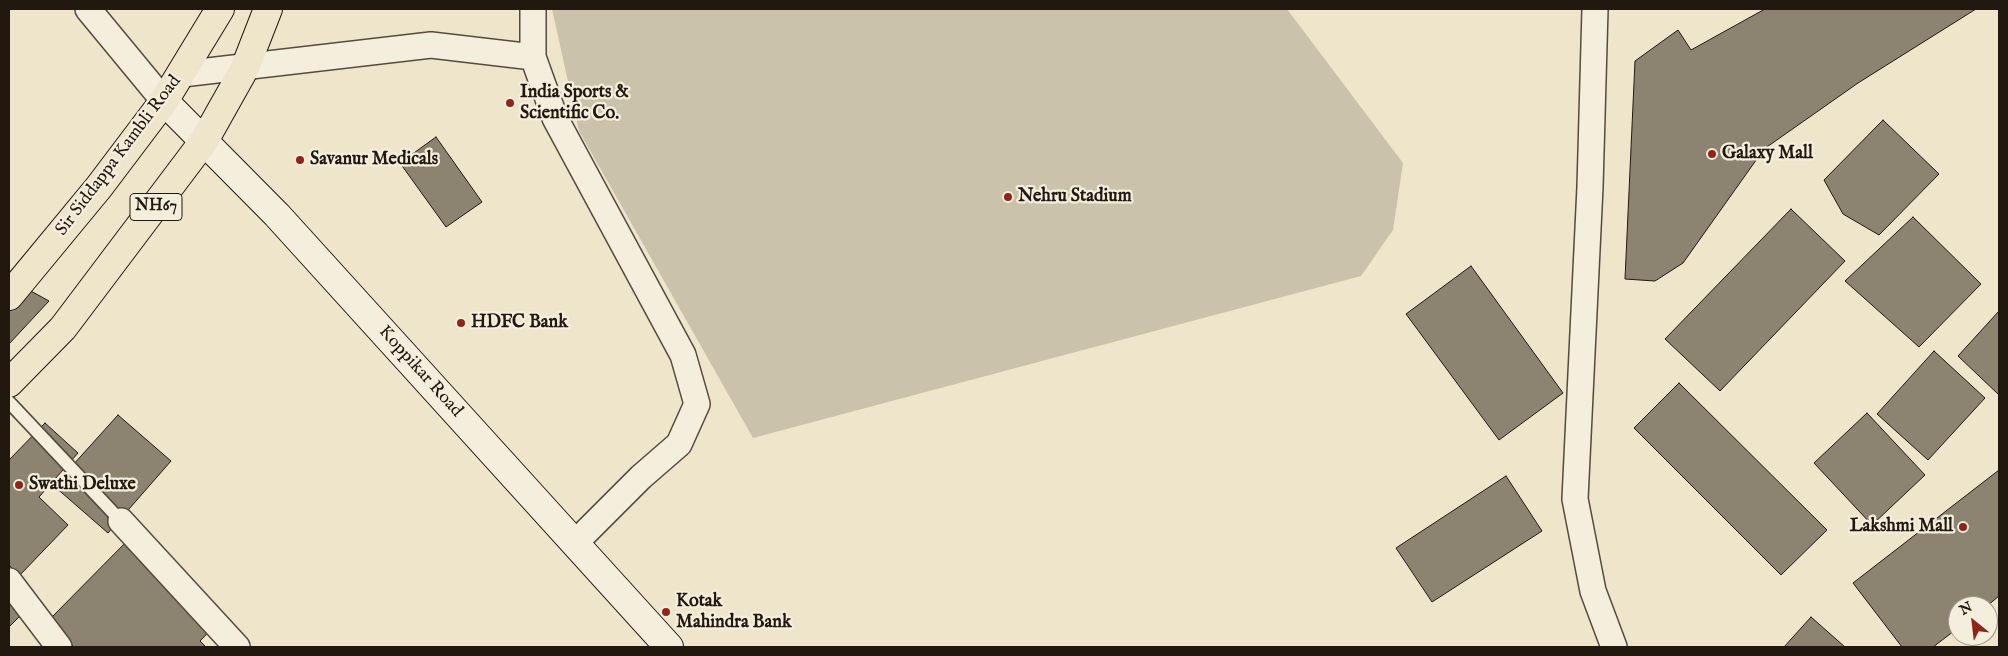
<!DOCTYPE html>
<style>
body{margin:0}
#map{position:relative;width:2008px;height:656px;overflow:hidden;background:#eee5cb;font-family:"IM FELL English",serif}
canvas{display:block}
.frame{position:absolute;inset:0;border:10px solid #21180f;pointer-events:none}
.north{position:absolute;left:1948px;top:596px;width:50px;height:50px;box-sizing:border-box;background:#f4eedd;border:1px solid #a0988b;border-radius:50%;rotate:331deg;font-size:14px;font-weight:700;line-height:20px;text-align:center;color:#21180f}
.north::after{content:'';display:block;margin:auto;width:18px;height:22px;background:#8f2418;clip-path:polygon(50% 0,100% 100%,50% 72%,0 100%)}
</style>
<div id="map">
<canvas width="2008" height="656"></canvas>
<div class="frame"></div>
<div class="north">N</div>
</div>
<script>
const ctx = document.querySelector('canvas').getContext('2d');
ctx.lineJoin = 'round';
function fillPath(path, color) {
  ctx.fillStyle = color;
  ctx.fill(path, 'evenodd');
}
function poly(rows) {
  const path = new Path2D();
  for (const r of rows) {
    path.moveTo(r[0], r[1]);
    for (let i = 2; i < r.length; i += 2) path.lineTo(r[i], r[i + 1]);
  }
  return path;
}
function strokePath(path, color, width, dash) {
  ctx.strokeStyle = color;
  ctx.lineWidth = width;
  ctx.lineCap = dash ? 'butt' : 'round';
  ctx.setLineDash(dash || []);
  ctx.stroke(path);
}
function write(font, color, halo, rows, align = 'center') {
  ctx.font = font + ' "IM FELL English",serif';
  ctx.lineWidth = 4.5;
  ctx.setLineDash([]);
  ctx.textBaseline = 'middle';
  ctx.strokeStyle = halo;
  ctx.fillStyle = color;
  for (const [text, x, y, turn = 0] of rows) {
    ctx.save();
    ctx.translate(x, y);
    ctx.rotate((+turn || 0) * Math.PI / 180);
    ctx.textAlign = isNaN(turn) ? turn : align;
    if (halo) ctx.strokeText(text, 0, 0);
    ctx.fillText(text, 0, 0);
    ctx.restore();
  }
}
fillPath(poly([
 [552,9,1287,9,1403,163,1393,230,1361,276,753,438,579,131]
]), '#cbc2ab');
const building = poly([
 [1765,9,1976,9,1858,83,1764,149,1683,263,1655,281,1625,279,1635,61,1678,30,1691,50,1765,9],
 [1883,120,1939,174,1879,235,1843,214,1824,180,1883,120],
 [436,137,482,202,446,227,400,163,436,137],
 [1791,209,1845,261,1720,391,1665,339,1791,209],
 [1913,217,1981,284,1919,347,1845,281,1913,217],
 [1471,266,1563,393,1499,440,1406,314,1471,266],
 [29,290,49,301,9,344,9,311,29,290],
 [1999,311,1999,395,1958,356,1999,311],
 [1934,351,1985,398,1928,460,1877,414,1934,351],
 [1679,383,1827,530,1781,575,1634,428,1679,383],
 [1867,413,1925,475,1872,525,1814,463,1867,413],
 [118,415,171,461,108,533,54,486,118,415],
 [45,423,78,453,39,497,68,525,19,576,9,565,9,460,45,423],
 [1999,470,1999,596,1987,606,1958,606,1958,628,1933,647,1902,647,1853,583,1999,470],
 [1506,476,1542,531,1432,602,1396,548,1506,476],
 [137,531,223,617,200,641,206,647,74,647,48,621,137,531],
 [9,582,31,605,9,627,9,582],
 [1811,617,1845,647,1784,647,1811,617]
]);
fillPath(building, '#8c8371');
strokePath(building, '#21180f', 1);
const service = poly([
 [9,402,121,521]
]);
const minor = poly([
 [88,9,164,101],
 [533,9,533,57,555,118,683,355,697,404,679,444,641,477,576,542],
 [1595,9,1590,187,1575,499,1593,591,1614,647],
 [182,74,431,45,533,57],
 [121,521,237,647],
 [9,581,59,647]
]);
const secondary = poly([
 [164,101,277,215,669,647]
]);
const trunk = poly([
 [9,296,99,187,164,101,220,9],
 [9,383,63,328,204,141,245,68,268,9]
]);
strokePath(service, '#544b3e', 15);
strokePath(minor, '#544b3e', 28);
strokePath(secondary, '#21180f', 30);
strokePath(trunk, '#21180f', 30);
strokePath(service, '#f4eedd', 12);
strokePath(minor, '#f4eedd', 25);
strokePath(secondary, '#f4eedd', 28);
strokePath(trunk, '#eee5cb', 28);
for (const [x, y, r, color] of [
 [510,103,5,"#8f2418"],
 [1712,154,5,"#8f2418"],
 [300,160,5,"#8f2418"],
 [1008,197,5,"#8f2418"],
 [461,323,5,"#8f2418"],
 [19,485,5,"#8f2418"],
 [1963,527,5,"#8f2418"],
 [666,612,5,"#8f2418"]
]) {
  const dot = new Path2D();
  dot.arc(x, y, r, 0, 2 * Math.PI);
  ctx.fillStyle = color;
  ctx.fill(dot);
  strokePath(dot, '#f4eedd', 2);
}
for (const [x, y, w] of [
 [156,207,52]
]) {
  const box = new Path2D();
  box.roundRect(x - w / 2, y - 13.5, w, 27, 4);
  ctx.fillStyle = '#f4eedd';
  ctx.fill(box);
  strokePath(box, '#21180f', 1);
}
write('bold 16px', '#21180f', null, [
 ["NH67",156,207]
]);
write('bold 18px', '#21180f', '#f4eedd', [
 ["India Sports &",520,93],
 ["Scientific Co.",520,114],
 ["Galaxy Mall",1722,154],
 ["Savanur Medicals",310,160],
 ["Nehru Stadium",1018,197],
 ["HDFC Bank",471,323],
 ["Swathi Deluxe",29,485],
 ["Lakshmi Mall",1953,527,"right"],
 ["Kotak",676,602],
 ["Mahindra Bank",676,623]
], 'left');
write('18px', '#21180f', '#f4eedd', [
 ["Sir Siddappa Kambli Road",119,156,-53],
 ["Koppikar Road",420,372,48]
]);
</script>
